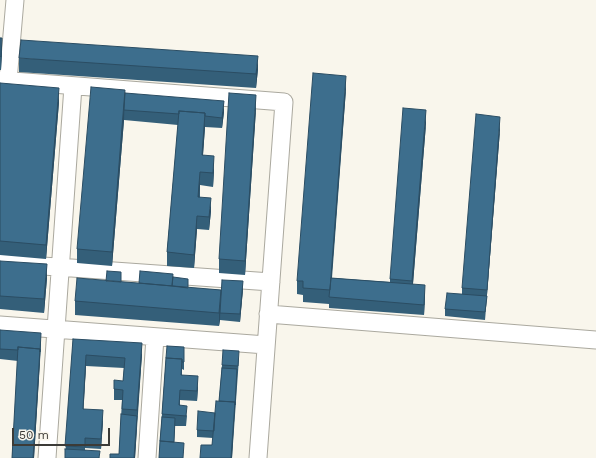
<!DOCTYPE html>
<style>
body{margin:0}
#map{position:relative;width:596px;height:458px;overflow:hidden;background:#f9f6ec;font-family:"Work Sans",sans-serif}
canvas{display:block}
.scale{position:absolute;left:12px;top:428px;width:98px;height:18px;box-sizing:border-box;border:2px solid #3c3b37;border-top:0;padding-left:5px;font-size:12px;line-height:14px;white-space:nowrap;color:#3c3b37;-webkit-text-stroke:3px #f9f6ec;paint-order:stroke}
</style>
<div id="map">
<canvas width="596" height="458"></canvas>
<div class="scale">50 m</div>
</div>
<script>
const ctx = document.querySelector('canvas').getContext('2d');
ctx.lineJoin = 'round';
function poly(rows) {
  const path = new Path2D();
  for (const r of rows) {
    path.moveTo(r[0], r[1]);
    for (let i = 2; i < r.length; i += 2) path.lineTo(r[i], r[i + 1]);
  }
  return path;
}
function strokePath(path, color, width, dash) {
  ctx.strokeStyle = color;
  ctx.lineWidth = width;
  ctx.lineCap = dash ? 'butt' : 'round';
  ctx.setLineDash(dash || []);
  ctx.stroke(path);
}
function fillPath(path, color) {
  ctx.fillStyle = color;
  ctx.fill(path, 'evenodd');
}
const minor = poly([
 [0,80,284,102,258,458],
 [8,81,15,0],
 [0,263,271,282],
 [268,314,596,340],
 [0,325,266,345],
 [47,458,73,86],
 [147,458,155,337]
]);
strokePath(minor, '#aba99f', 19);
strokePath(minor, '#fff', 17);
fillPath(poly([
 [0,38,2,51,1,70,0,70],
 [19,58,258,69,256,88,19,72],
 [0,83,59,102,46,259,0,255],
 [346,89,332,278,390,282,390,279,426,124,413,284,425,296,424,315,329,308,329,304,303,302,303,295,297,294,297,281],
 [125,93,224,112,222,128,205,127,203,155,214,170,213,187,200,185,200,197,211,211,209,230,197,229,194,268,167,266,167,252,178,125,124,120,112,266,77,263,77,249],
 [256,109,245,275,219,273,219,259],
 [500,130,485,320,445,316,445,309,462,294,462,288],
 [0,261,47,278,44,313,0,309],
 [173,277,188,288,221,290,243,289,240,322,220,320,219,326,75,315,75,301,121,282,139,283],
 [0,330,41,343,34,458,12,458,18,361,0,359],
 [73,339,142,354,135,458,110,458,119,454,122,400,114,400,114,389,123,381,124,368,86,366,83,409,103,421,101,449,85,448,85,450,100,458,65,458],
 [184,355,184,370,182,369,182,375,198,387,197,401,180,400,180,405,187,416,186,426,175,426,174,442,184,453,160,441,166,358],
 [239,358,232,458,200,458,212,445,213,438,197,437,197,430,215,413,219,401,222,365]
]), '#345f79');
fillPath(poly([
 [2,38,2,51,1,70,1,57],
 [258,56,258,69,256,88,256,74],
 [346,76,346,89,330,297,330,290],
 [59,88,59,102,46,259,46,245],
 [125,90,124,120,112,266,112,252],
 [256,95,256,109,245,275,245,261],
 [224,101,224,112,222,128,222,118],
 [426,110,426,124,412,295,412,281],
 [205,113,205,127,202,168,202,155],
 [500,117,500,130,485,320,487,290],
 [214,156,214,170,213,187,213,173],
 [200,172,200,185,198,210,198,197],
 [211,198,211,211,209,230,209,217],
 [197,216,197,229,194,268,194,255],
 [47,264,47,278,44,313,44,299],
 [243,281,243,289,240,322,240,314],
 [425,285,425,296,424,315,424,305],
 [221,290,220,320,219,326,219,313],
 [41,333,40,362,34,458,33,458],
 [142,343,142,354,137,421,137,410],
 [86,355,86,366,83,419,83,409],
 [237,369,232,458,231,458],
 [198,376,198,387,197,401,197,391],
 [103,410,103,421,101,449,101,439],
 [137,416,137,426,135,458,134,458]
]), '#2b4d63');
const building = poly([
 [0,38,2,38,1,57,0,56,0,38],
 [21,40,258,56,256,74,19,58,21,40],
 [313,73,346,76,330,290,303,288,303,281,297,281,313,73],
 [0,83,59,88,46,245,0,241,0,83],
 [91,87,125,90,112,252,77,249,91,87],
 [125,93,224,101,222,118,205,116,205,113,179,111,179,114,124,110,125,93],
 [229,93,256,95,245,261,219,259,229,93],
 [403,108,426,110,412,281,390,279,403,108],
 [179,111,205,113,202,155,214,156,213,173,200,172,198,197,211,198,209,217,197,216,194,255,167,252,179,111],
 [476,114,500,117,487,290,462,288,476,114],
 [0,261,47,264,44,299,0,296,0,261],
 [107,271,121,272,121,282,106,281,107,271],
 [140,271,173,274,172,286,139,283,140,271],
 [173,277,188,279,188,288,172,286,173,277],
 [77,278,221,290,219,313,75,301,77,278],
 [331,278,425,285,424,305,329,297,331,278],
 [222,280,243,281,240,314,220,313,222,280],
 [447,293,487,296,485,312,445,309,447,293],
 [0,330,41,333,40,352,40,349,18,347,18,350,0,349,0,330],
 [73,339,142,343,137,410,122,409,123,390,114,389,114,380,123,381,125,358,86,355,83,409,103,410,101,439,85,438,85,447,65,446,73,339],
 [167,346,184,347,184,362,182,362,182,359,166,358,167,346],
 [18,347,40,349,33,458,12,458,18,347],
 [223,350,239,351,238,366,222,365,223,350],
 [166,358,182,359,181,375,198,376,197,391,180,390,179,405,187,406,186,416,162,414,166,358],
 [222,368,237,369,235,405,235,402,219,401,222,368],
 [216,401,235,402,231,458,200,458,201,445,212,445,216,401],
 [198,411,215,413,214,431,197,430,198,411],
 [121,414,137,416,134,458,110,458,110,454,119,454,121,414],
 [162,417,175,418,174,442,160,441,162,417],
 [160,441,184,443,183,458,159,458,160,441],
 [65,449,100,451,99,458,65,458,65,449]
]);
fillPath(building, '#3d6e8d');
strokePath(building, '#2b4d63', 1);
</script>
